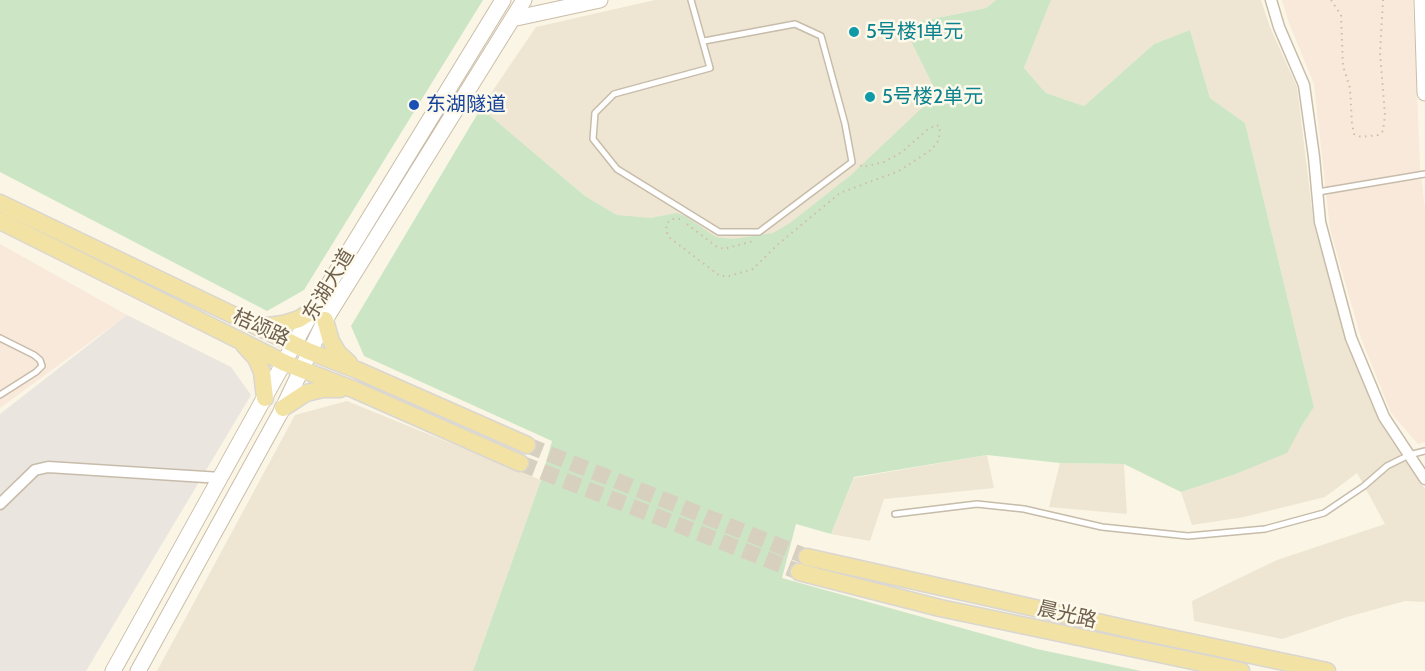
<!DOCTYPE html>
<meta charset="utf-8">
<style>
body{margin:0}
canvas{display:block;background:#faf5e5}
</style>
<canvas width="1425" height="671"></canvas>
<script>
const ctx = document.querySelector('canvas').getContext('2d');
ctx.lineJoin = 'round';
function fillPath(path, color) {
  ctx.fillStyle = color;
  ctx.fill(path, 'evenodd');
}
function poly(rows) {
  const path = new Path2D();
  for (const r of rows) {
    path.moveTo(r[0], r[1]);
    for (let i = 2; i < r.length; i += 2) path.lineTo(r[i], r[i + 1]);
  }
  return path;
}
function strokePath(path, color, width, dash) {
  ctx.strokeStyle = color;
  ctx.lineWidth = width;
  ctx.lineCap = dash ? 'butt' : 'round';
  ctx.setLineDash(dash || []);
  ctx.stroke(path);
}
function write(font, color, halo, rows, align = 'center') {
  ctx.font = font + ' Cabin,"Noto Sans SC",sans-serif';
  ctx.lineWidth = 5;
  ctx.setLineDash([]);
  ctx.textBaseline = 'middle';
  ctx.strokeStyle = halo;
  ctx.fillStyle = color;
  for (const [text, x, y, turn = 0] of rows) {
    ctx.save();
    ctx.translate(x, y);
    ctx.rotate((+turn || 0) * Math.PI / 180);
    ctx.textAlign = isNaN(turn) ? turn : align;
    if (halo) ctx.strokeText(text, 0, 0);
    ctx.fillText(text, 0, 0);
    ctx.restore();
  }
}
fillPath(poly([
 [655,0,996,0,986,8,903,25,941,102,926,286,617,215,585,196,481,108,536,27],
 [1051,0,1261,0,1270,27,1297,87,1314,226,1347,344,1380,422,1425,489,1425,602,1405,601,1347,617,1282,639,1194,621,1192,601,1277,560,1385,524,1357,473,1325,497,1244,517,1192,525,1181,492,1233,475,1301,427,1314,407,1245,123,1210,98,1190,30,1154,44,1084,106,1046,93,1024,68],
 [347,401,541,480,473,671,157,671,295,415],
 [987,455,994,488,884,499,870,541,831,534,854,478],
 [1060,463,1124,464,1127,514,1049,507]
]), '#eee6d2');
fillPath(poly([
 [1282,0,1413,0,1420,166,1425,210,1425,442,1418,444,1391,413,1361,338,1330,229,1314,84,1289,23],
 [0,244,127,315,0,408]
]), '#f9e9da');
fillPath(poly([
 [127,315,231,367,251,395,86,671,0,671,0,414]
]), '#eae6df');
fillPath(poly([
 [0,0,483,0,304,290,267,311,0,172],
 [996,0,1051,0,1024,68,1046,93,1084,106,1154,44,1190,30,1210,98,1245,123,1314,407,1301,427,1287,453,1233,475,1181,492,1124,464,1060,463,987,455,854,477,831,534,796,524,782,578,1037,649,1141,671,473,671,541,480,552,441,364,356,351,326,481,108,585,196,617,215,651,218,676,213,685,216,716,237,733,239,773,233,790,223,851,175,925,105,941,102,903,25,986,8]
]), '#cce6c5');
strokePath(poly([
 [527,445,807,557],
 [520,463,799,572]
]), '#d8d0bf', 16, [16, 8]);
const service = poly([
 [691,0,710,68,614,94,595,113,593,139,617,169,719,232,759,232,852,162,845,124,821,36,795,24,704,41],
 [1318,192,1425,174],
 [0,338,34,355,40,360,42,366,36,372,0,395],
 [895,514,977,504,1024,509,1102,527,1188,536,1265,529,1324,513,1364,486,1387,466,1409,455,1425,451]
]);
const minor = poly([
 [1271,0,1279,27,1304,85,1314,157,1320,222,1351,338,1384,417,1425,479],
 [0,504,35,470,48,467,221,478]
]);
const secondary = poly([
 [1422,0,1425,93],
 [512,19,600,0],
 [113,671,313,310,503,0],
 [138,671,283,408,325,320,524,0]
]);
const primary = poly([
 [0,203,308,351,357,370,527,445],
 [0,221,285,363,355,390,520,463],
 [325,320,331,341,338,353,349,363],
 [258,324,268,326,283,324,299,319,313,310],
 [244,345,256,358,262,372,265,398],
 [283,408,306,393,323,389,340,389],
 [807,557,1133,630,1327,671],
 [799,572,940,608,1241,671]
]);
strokePath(service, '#c7bcaa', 8);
strokePath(minor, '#c7bcaa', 13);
strokePath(secondary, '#cabea8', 17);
strokePath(primary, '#dad6d1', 19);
strokePath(poly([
 [1331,0,1341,15,1343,66,1350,88,1352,124,1354,134,1361,137,1378,135,1383,131,1385,115,1380,53,1383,0],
 [680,219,672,219,667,223,666,231,670,238,720,276,729,276,753,269,777,245,840,193,899,171,931,150,939,140,940,127,936,125,927,130,902,152,884,162,863,167,860,165],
 [687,224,717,247,724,249,753,241]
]), '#d1bda3', 2, [1.5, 4.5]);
strokePath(service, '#fff', 5);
strokePath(minor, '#fff', 10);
strokePath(secondary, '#fff', 15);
strokePath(primary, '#f2e3a4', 16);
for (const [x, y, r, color] of [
 [854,32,6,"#0f9aa8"],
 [870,97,6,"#0f9aa8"],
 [414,105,6,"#1a4fb4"]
]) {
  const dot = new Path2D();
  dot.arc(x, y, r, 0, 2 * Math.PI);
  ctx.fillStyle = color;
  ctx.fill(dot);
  strokePath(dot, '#fdf9eb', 2);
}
write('20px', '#0d838f', '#fdf9eb', [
 ["5号楼1单元",866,32],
 ["5号楼2单元",882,97]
], 'left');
write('20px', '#164399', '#fdf9eb', [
 ["东湖隧道",426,105]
], 'left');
write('20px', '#70604d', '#fdf9eb', [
 ["东湖大道",329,285,-59],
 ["桔颂路",261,328,25],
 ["晨光路",1067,615,13]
]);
</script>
